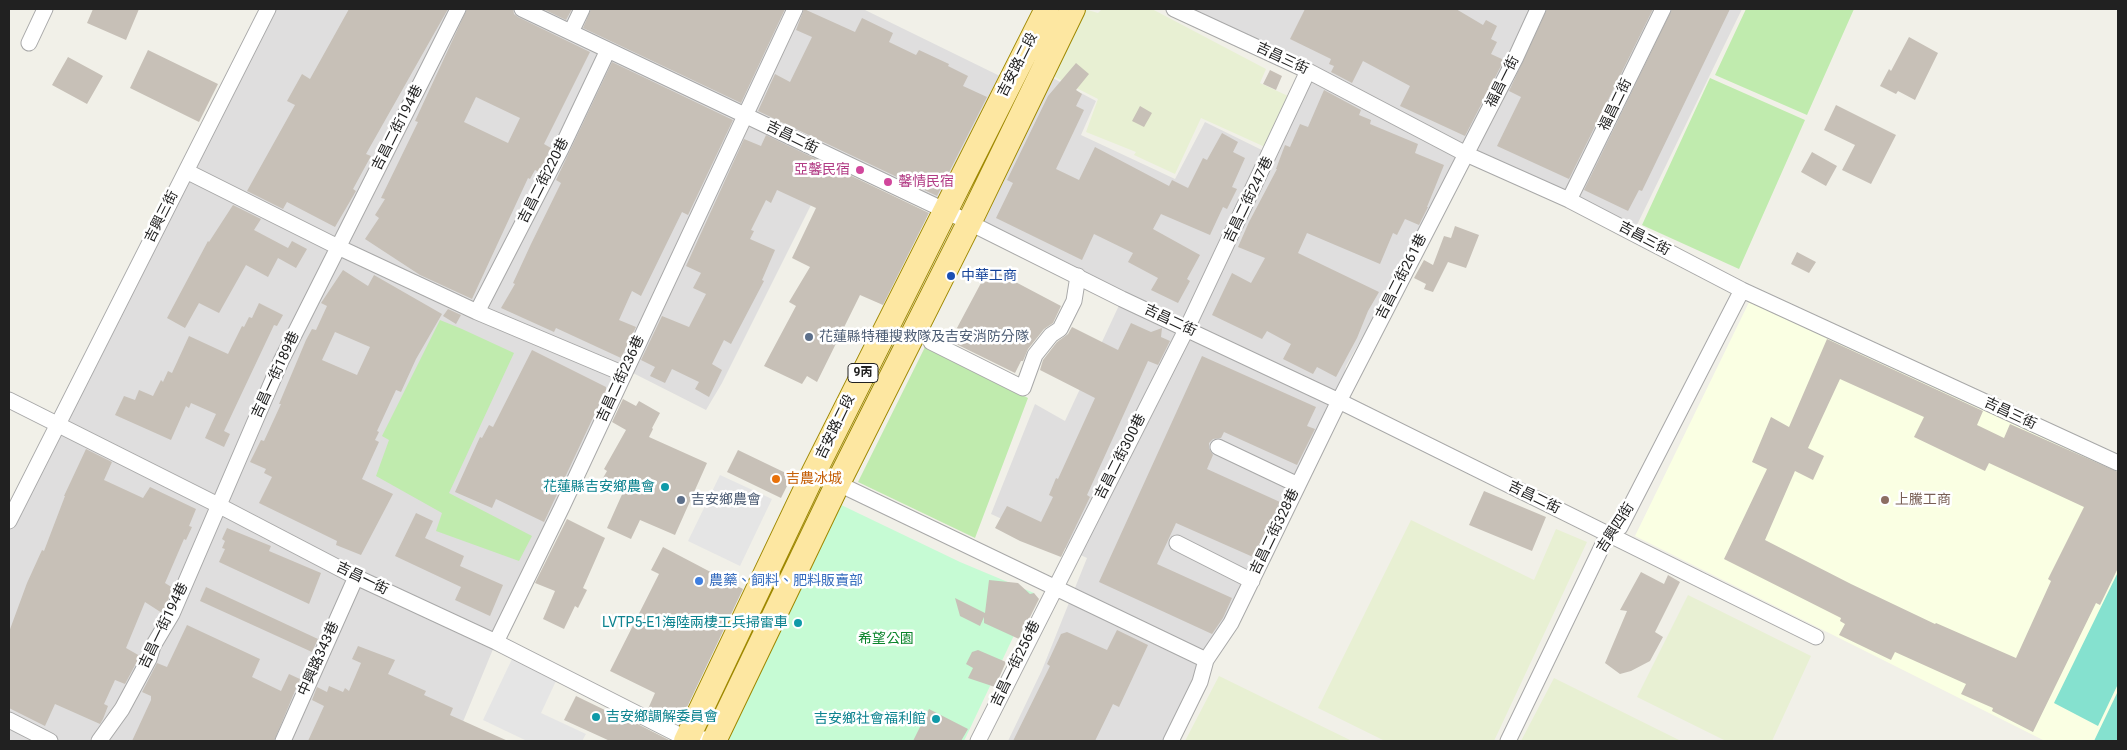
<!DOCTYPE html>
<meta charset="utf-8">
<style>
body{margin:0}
#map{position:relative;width:2127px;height:750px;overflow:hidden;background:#f1f0e8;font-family:Roboto,sans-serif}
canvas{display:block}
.frame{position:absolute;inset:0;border:10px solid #212121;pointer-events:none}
</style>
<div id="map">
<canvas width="2127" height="750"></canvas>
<div class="frame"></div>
</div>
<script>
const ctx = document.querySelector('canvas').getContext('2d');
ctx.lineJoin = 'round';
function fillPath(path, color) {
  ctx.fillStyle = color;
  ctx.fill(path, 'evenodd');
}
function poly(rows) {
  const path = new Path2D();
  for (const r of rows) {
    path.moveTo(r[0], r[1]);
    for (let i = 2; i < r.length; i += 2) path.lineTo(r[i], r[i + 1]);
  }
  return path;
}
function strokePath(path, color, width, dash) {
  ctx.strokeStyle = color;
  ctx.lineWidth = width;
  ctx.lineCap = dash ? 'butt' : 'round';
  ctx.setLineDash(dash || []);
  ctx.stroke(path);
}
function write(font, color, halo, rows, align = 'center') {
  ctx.font = font + ' Roboto,"Noto Sans TC",sans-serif';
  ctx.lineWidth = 5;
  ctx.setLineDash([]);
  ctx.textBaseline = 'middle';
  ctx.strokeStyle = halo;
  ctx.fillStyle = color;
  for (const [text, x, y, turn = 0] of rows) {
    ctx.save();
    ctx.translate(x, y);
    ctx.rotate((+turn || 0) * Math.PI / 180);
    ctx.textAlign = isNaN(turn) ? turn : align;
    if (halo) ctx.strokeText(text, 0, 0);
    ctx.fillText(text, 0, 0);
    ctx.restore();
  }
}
fillPath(poly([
 [268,9,863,9,1008,80,946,203,834,159,722,383,706,410,633,373,615,402,496,642,455,741,9,741,9,521],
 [1174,9,1742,9,1633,233,1466,154,1346,366,1339,401,1166,741,1008,741,1042,670,1087,558,991,514,1035,404,1065,421,1122,299,980,226,1047,75,1096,101,1081,135,1175,179,1205,122,1270,154,1308,71]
]), '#dfdede');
fillPath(poly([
 [1754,292,2118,465,2118,741,2045,741,1635,536]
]), '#faffe3');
fillPath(poly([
 [1084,9,1098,13,1102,9,1152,9,1266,69,1260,83,1288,96,1265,147,1201,118,1175,174,1134,155,1136,152,1086,132,1098,99,1055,77,1053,67],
 [1411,520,1534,580,1556,529,1587,542,1494,741,1385,741,1318,708],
 [1688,595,1811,656,1772,741,1726,741,1637,697],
 [1219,676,1352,741,1185,741],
 [1554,678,1681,741,1521,741]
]), '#e8f0d3');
fillPath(poly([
 [1746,9,1854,9,1807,115,1715,75],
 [1710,78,1805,120,1739,269,1642,225],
 [440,320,462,329,514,353,449,493,532,536,519,561,436,531,442,513,376,476,389,440,382,436],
 [926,345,1028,398,975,538,858,482]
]), '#c0ebae');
fillPath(poly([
 [835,502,960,562,1034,593,964,741,733,741,722,736]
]), '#c6fbd4');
fillPath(poly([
 [2118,572,2118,684,2098,726,2054,703],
 [2118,691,2118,741,2094,741]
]), '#85e1cf');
fillPath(poly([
 [720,475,772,499,740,566,688,541],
 [512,659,556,681,541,713,586,734,582,741,527,741,483,720]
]), '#e5e5e5');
fillPath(poly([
 [93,9,139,9,126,40,87,23],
 [349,9,448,9,366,154,371,156,353,189,356,191,335,227,287,202,283,209,247,191,295,105,287,101,302,74,310,79],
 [467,9,513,9,514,14,518,17,590,52,544,144,551,148,539,172,535,170,530,179,528,178,472,299,420,275,365,239,379,218,375,215,385,199,381,198,418,122,415,121],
 [476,97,520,118,508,143,464,122],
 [543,9,572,9,566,20],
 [591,9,785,9,741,103,583,28],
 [804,9,855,32,862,18,893,33,889,42,916,55,919,50,949,64,948,66,968,76,963,86,987,97,937,196,758,111,775,74,790,82,812,37,796,30],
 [1305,9,1456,9,1483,25,1486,20,1497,26,1491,39,1497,42,1491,54,1504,60,1465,136,1400,106,1410,86,1363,61,1352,83,1331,72,1334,66,1329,64,1331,59,1290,39],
 [1547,9,1653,9,1569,179,1497,146,1521,97,1509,91],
 [1672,9,1730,9,1642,191,1639,190,1628,211,1584,190],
 [1909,37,1938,53,1915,100,1898,91,1896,94,1880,86,1889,69,1891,71],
 [148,50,218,84,199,122,130,88],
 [68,57,103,76,87,104,52,85],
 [612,62,733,120,688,215,682,212,641,296,632,291,619,320,636,327,621,358,556,328,554,332,501,308,515,284,513,283,531,244,561,183,556,180],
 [1076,63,1089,74,1076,90,1082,94,1076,106,1084,110,1056,169,1079,180,1095,147,1169,186,1172,180,1188,188,1203,158,1207,160,1222,133,1238,142,1233,152,1245,158,1232,187,1237,189,1227,209,1223,207,1210,235,1161,214,1153,229,1200,255,1187,279,1190,281,1178,303,1151,290,1158,278,1128,262,1133,253,1094,234,1082,260,996,218,1013,183,1007,180,1048,96],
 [1270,70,1282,76,1276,90,1263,84],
 [1324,90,1361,110,1359,115,1371,120,1370,124,1418,144,1415,153,1444,165,1427,207,1428,207,1419,225,1405,219,1397,235,1393,233,1380,264,1307,233,1298,253,1379,292,1368,311,1357,338,1336,377,1317,367,1313,374,1283,359,1291,344,1267,331,1262,339,1212,315,1232,273,1251,283,1265,258,1238,247,1249,222,1277,169,1276,169,1285,145,1290,147,1300,124,1308,127],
 [1836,105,1896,135,1871,184,1842,170,1855,145,1824,130],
 [1140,106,1152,113,1144,127,1132,121],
 [766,135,929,213,883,305,860,295,817,382,807,376,802,384,764,366,796,306,789,302,810,267,792,258,816,208,777,190,771,203,766,200,751,230,754,231,750,239,775,250,762,280,764,281,731,344,724,340,712,364,722,370,709,397,695,389,699,382,672,369,665,383,650,376,655,367,641,360,662,316,689,327,706,294,693,288,701,273,686,266,744,139,761,146],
 [1812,152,1837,166,1826,186,1801,172],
 [233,205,261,219,254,230,288,248,292,241,307,249,296,268,278,258,268,277,246,265,219,313,199,303,185,328,167,318,208,241,209,242],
 [1455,226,1479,235,1466,268,1448,262,1433,292,1424,289,1426,284,1414,278,1424,260,1433,265,1444,236,1451,238],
 [1797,252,1816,262,1809,273,1791,264],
 [989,268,1061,306,1053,323,1044,329,1028,349,1023,361,1021,361,1015,373,950,341],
 [343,270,368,286,374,275,442,314,416,359,401,392,396,390,377,431,379,432,375,440,379,442,362,479,393,494,361,555,336,545,337,541,259,503,272,477,264,473,266,469,250,462,261,440,264,441,281,404,279,404,306,340,312,329,316,330,327,306,321,303],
 [335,332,370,347,357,375,322,360],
 [259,303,283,315,277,326,274,325,224,431,230,434,224,447,205,438,216,414,191,403,189,408,186,406,171,440,115,415,124,396,135,400,139,390,153,396,161,380,163,382,168,371,172,373,189,336,228,354,242,326,244,327,249,317,252,318],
 [448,309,461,315,456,324,443,316],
 [1131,323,1151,332,1162,328,1161,337,1170,341,1158,365,1148,361,1087,495,1090,497,1061,557,1020,541,995,528,1007,506,1041,522,1053,497,1049,495,1056,478,1058,479,1095,398,1040,370,1043,360,1057,342,1068,334,1072,327,1118,350],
 [1827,339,1983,411,1977,425,2004,438,2010,424,2118,472,2118,568,2100,605,2096,603,2033,732,1992,711,1993,708,1961,694,1966,684,1895,652,1891,660,1839,635,1845,624,1840,621,1841,618,1724,559,1767,469,1752,462,1771,417,1789,427],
 [1840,379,1924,417,1914,437,1985,471,1989,463,2084,507,2048,579,2051,581,2016,658,1936,623,1935,624,1851,584,1765,540,1795,471,1813,480,1824,456,1808,448],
 [532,350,606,387,606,390,544,522,496,499,492,508,455,492,480,437,482,438,489,425,493,427],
 [1202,356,1316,407,1307,426,1315,429,1297,465,1224,432,1221,438,1213,439,1209,443,1209,448,1213,455,1207,469,1280,502,1253,557,1176,523,1157,564,1232,598,1223,618,1212,634,1099,582],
 [623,399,636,406,639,401,660,413,652,428,653,429,649,437,707,463,675,535,640,520,631,539,607,528,624,490,603,478,607,471,604,469,626,430,612,422],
 [86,449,112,462,104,480,143,498,150,487,196,509,189,526,192,527,186,540,184,539,165,583,173,588,164,610,162,613,145,602,126,648,140,656,125,684,115,680,104,704,108,706,103,719,100,724,55,704,45,726,9,708,9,632,27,583,42,550,44,551,65,496,64,496],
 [738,450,792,476,781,498,727,472],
 [1484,491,1546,517,1532,551,1469,525],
 [416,513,433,521,425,538,464,556,460,566,503,585,490,616,455,600,461,587,395,556],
 [567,519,605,538,583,588,587,590,578,608,575,606,564,629,543,619,555,591,535,583],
 [227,528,271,546,269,551,321,573,309,604,219,562,225,549,222,548,225,541,222,539],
 [663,547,743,589,679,724,648,709,655,693,610,671,659,574,651,570],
 [1641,572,1664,584,1668,575,1680,582,1655,632,1663,637,1650,661,1631,671,1620,674,1605,663,1627,611,1620,610],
 [989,580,1018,583,1030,594,1034,593,1039,599,1019,639,984,623,984,617,980,626,960,616,955,598,985,613],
 [206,587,318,639,312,652,200,601],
 [187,625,260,659,252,677,281,691,289,674,300,679,274,741,132,741,151,700,151,696,142,692,157,663,167,667],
 [1117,630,1148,645,1119,707,1113,704,1095,741,1013,741,1050,666,1047,664,1061,634,1067,632,1107,650],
 [358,646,395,660,388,674,426,691,424,695,453,708,450,715,508,741,308,741,324,706,312,700,317,687,327,692,329,686,343,692,345,688,349,691,361,663,352,659],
 [978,650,1006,662,995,687,968,678,973,668,966,664,972,652],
 [576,696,611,713,612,711,671,741,610,741,564,720],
 [929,709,968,729,961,741,913,741]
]), '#c7c0b7');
const street = poly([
 [522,9,944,210,1122,299,1339,401,1816,637],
 [1174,9,1308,71,1466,154,1569,200,1742,290,2118,463],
 [571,32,582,9],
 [29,43,45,9],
 [186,171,338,247,477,312,624,374],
 [1569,200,1663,9],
 [477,312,561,149,608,50],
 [931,342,1023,388,1035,355,1051,335,1060,329,1074,301,1078,276],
 [9,400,218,505,356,577,496,642,687,739,715,739,719,741],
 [1218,447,1298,485],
 [814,472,1206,660,1200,682,1171,741],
 [9,521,268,9],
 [1177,543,1252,581],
 [496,642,562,507,795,9],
 [1206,660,1231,623,1339,401,1516,57,1538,9],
 [9,720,50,741],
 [99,741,122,709,149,659,153,646,172,614,281,361,458,9],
 [283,741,356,577],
 [978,741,1187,328,1308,71],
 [1508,741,1608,534,1620,527,1742,290]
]);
const primary = poly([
 [686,741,814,472,1047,9],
 [714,741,837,485,969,223,1073,9]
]);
strokePath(street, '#a8a8a8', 17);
strokePath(primary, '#9e8800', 26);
strokePath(street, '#fff', 15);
strokePath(primary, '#fde7a1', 24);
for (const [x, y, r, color] of [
 [860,170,5,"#d1479c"],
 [888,182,5,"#d1479c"],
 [951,276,5,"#1a4fb4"],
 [809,337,5,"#5c6f8a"],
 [776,479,5,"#e8710a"],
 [665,487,5,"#0f9aa8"],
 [681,500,5,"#5c6f8a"],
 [1885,500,5,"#8d6e63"],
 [699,581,5,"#3f7fe0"],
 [798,623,5,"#0f9aa8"],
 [596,717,5,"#0f9aa8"],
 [936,719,5,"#0f9aa8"]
]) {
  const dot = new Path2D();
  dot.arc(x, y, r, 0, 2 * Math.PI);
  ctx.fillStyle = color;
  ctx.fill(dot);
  strokePath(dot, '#fff', 2);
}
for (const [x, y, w] of [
 [863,373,30]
]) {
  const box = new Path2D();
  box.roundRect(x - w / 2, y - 9.5, w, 19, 4);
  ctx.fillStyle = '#fff';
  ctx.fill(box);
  strokePath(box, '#212121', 1);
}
write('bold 12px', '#212121', null, [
 ["9丙",863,373]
]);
write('14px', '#212121', '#fff', [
 ["吉昌三街",1282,59,25],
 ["吉安路二段",1018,65,-63],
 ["福昌一街",1503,82,-63],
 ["福昌二街",1616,105,-64],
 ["吉昌二街194巷",398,128,-63],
 ["吉昌二街",792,138,26],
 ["吉昌二街220巷",544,181,-63],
 ["吉昌二街247巷",1249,200,-64],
 ["吉興三街",162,217,-63],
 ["吉昌三街",1644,239,28],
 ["吉昌二街261巷",1402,277,-63],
 ["吉昌二街",1170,321,25],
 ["吉昌一街189巷",276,375,-65],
 ["吉昌二街236巷",621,379,-65],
 ["吉昌三街",2010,414,25],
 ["吉安路二段",836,427,-64],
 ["吉昌二街300巷",1121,457,-63],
 ["吉昌二街",1534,498,26],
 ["吉興四街",1616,528,-57],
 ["吉昌二街328巷",1275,532,-64],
 ["吉昌一街",362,579,26],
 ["吉昌一街194巷",164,626,-64],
 ["中興路343巷",319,659,-66],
 ["吉昌一街256巷",1016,664,-64]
]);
write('14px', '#b23c85', '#fff', [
 ["亞馨民宿",850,170],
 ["馨情民宿",898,182,"left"]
], 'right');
write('14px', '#164399', '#fff', [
 ["中華工商",961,276]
], 'left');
write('14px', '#4e5e75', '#fff', [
 ["花蓮縣特種搜救隊及吉安消防分隊",819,337],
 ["吉安鄉農會",691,500]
], 'left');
write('14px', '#c56008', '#fff', [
 ["吉農冰城",786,479]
], 'left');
write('14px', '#0d838f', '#fff', [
 ["花蓮縣吉安鄉農會",655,487],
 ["LVTP5-E1海陸兩棲工兵掃雷車",788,623],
 ["吉安鄉調解委員會",606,717,"left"],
 ["吉安鄉社會福利館",926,719]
], 'right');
write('14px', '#785e54', '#fff', [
 ["上騰工商",1895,500]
], 'left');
write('14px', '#366cbe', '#fff', [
 ["農藥、飼料、肥料販賣部",709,581]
], 'left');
write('14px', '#0a842b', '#fff', [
 ["希望公園",886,639]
]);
</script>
